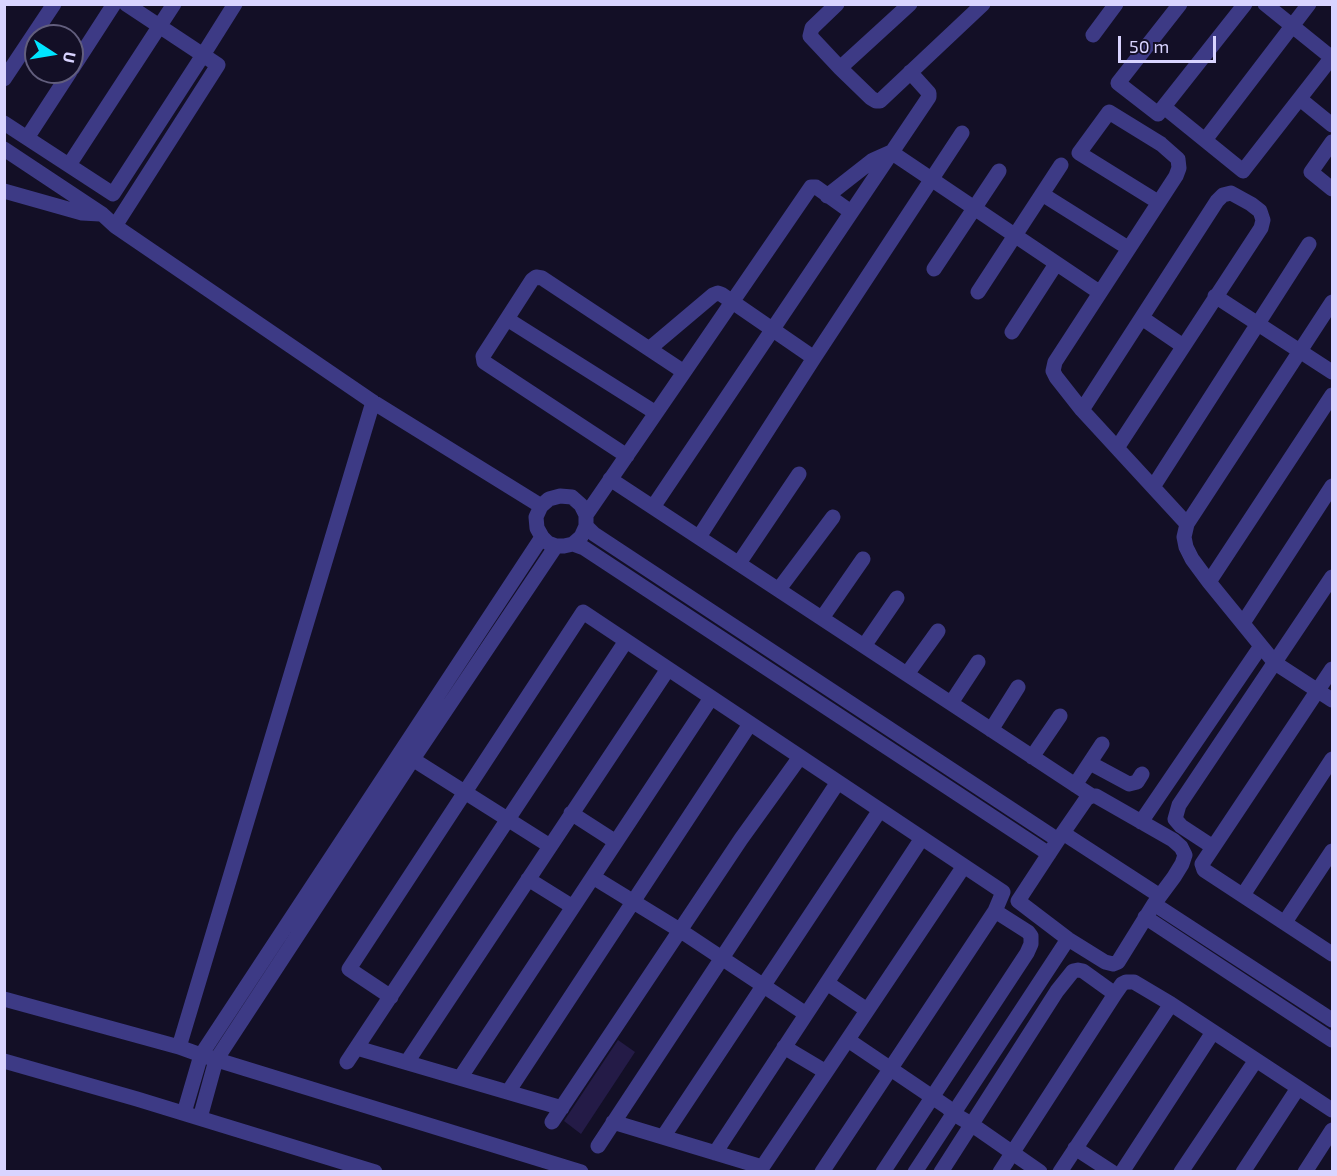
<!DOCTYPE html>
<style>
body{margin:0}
#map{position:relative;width:1337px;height:1176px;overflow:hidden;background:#130f26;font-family:"Exo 2",sans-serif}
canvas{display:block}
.frame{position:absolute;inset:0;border:6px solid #d9d4ff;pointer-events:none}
.north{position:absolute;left:24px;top:24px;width:60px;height:60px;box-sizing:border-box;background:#130f26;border:2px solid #625e7d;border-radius:50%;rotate:102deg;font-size:16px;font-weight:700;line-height:24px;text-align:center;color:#d9d4ff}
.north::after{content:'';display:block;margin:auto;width:21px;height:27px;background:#00e5ff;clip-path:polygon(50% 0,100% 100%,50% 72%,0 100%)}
.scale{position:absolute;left:1118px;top:36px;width:98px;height:27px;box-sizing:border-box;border:3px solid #d9d4ff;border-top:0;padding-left:8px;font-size:18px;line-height:21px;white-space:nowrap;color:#d9d4ff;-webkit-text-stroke:4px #130f26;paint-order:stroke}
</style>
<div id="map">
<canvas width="1337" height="1176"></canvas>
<div class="frame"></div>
<div class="north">U</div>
<div class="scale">50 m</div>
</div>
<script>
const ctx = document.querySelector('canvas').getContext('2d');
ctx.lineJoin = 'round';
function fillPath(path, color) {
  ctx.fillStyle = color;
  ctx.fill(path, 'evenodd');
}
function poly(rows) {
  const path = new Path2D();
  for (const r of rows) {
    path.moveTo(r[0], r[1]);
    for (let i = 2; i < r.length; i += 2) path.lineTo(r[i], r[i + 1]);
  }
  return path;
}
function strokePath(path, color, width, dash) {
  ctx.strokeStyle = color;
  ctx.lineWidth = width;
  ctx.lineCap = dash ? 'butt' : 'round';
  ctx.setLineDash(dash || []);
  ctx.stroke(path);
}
fillPath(poly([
 [618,1040,635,1052,581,1134,564,1121]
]), '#241b47');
strokePath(poly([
 [837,4,812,28,810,36,840,68,871,98,876,101,880,101,983,4],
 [1180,4,1118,83,1158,114,1245,4],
 [1265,4,1332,58],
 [1093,35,1116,4],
 [840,68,910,4],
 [72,69,114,4],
 [4,79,54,4],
 [1300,99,1332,125],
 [1164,107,1243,171,1332,57],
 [4,123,113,194,203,55,126,4],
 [27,138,70,72],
 [1205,140,1309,4],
 [1332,142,1311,172,1332,189],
 [4,149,102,214,115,226,373,402,541,506],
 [69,165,174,4],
 [4,191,82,213,100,214],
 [1042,194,1128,248],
 [827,196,873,160,891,152,1099,292],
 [1158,202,1079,153,1109,112,1161,144,1178,159,1179,168,1176,176,1055,362,1053,371,1056,377,1082,410,1187,524],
 [115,226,218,65,203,55,235,4],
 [934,269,999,171],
 [978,292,1061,165],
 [1215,296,1332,372],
 [1332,302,1187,524,1184,537,1186,547,1192,559,1209,582,1275,663,1332,700],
 [1142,318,1183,346],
 [507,319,656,413],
 [1012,332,1056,264],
 [649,349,713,295,718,293,721,294,814,358],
 [1082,410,1217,201,1223,195,1231,193,1251,204,1260,211,1263,220,1261,228,1117,448],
 [627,456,484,362,483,356,532,280,536,277,542,278,684,372],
 [610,479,1092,796],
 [1153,487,1309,244],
 [653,507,929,97,929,93,910,72],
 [586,515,581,505,572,497,560,496,549,499,541,506,536,517,537,528,542,537,548,543,556,546,564,546,573,544,581,537,586,526,586,515,811,187,816,187,851,212],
 [586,526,594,534,1058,840],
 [699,537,814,358,962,133],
 [573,544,584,548,1049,854],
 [739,563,799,474],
 [1209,582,1332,395],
 [779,589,833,517],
 [822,618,863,559],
 [1243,623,1332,486],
 [864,646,897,598],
 [1332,669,1202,864,1204,870,1332,954],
 [907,674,938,631],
 [951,703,978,662],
 [991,730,1018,687],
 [406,755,550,846],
 [1032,757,1060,716],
 [1090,763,1129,784,1137,782,1142,774],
 [1075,785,1102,744],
 [1092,796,1096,796,1173,840,1181,847,1185,855,1182,864,1174,877,1154,904,1118,962,1113,964,1105,962,1068,939,1018,901,1058,840,1087,798,1092,796],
 [571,813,616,842],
 [1141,822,1261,646],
 [1063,833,1160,896],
 [1213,847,1181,826,1175,819,1179,805,1332,577],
 [593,877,681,931,806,1014],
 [528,879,573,907],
 [1243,895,1332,759],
 [1154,904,1332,1020],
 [1145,917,1332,1040],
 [1285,922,1332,851],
 [827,983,867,1010],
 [391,997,349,969,583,612,1003,892,995,911,822,1172],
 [4,999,179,1047,201,1055,542,537],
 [848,1040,947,1107,954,1114,971,1124,1040,1172],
 [179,1047,373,402],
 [784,1047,826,1072],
 [357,1048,562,1108],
 [4,1061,137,1099,375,1172],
 [347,1062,626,641],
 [407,1062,668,669],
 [460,1078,711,698],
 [508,1092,750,724],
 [184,1113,201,1055,581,1172],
 [200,1118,216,1060,413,759,556,546],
 [552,1122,741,839,800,757],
 [613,1122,762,1167],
 [663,1137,880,810],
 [598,1146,838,782],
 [1075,1148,1112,1172],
 [715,1153,922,838],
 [759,1172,964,866],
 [883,1172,1027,953,1031,944,1031,936,1028,932,995,911],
 [915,1172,1068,939],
 [941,1172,1057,991,1073,971,1078,970,1083,971,1115,994],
 [1000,1172,1115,994,1122,984,1126,982,1134,982,1171,1004,1332,1110],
 [1060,1172,1171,1004],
 [1122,1172,1213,1032],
 [1181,1172,1256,1060],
 [1243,1172,1298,1088],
 [1305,1172,1332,1130]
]), '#3d3a85', 15);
</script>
